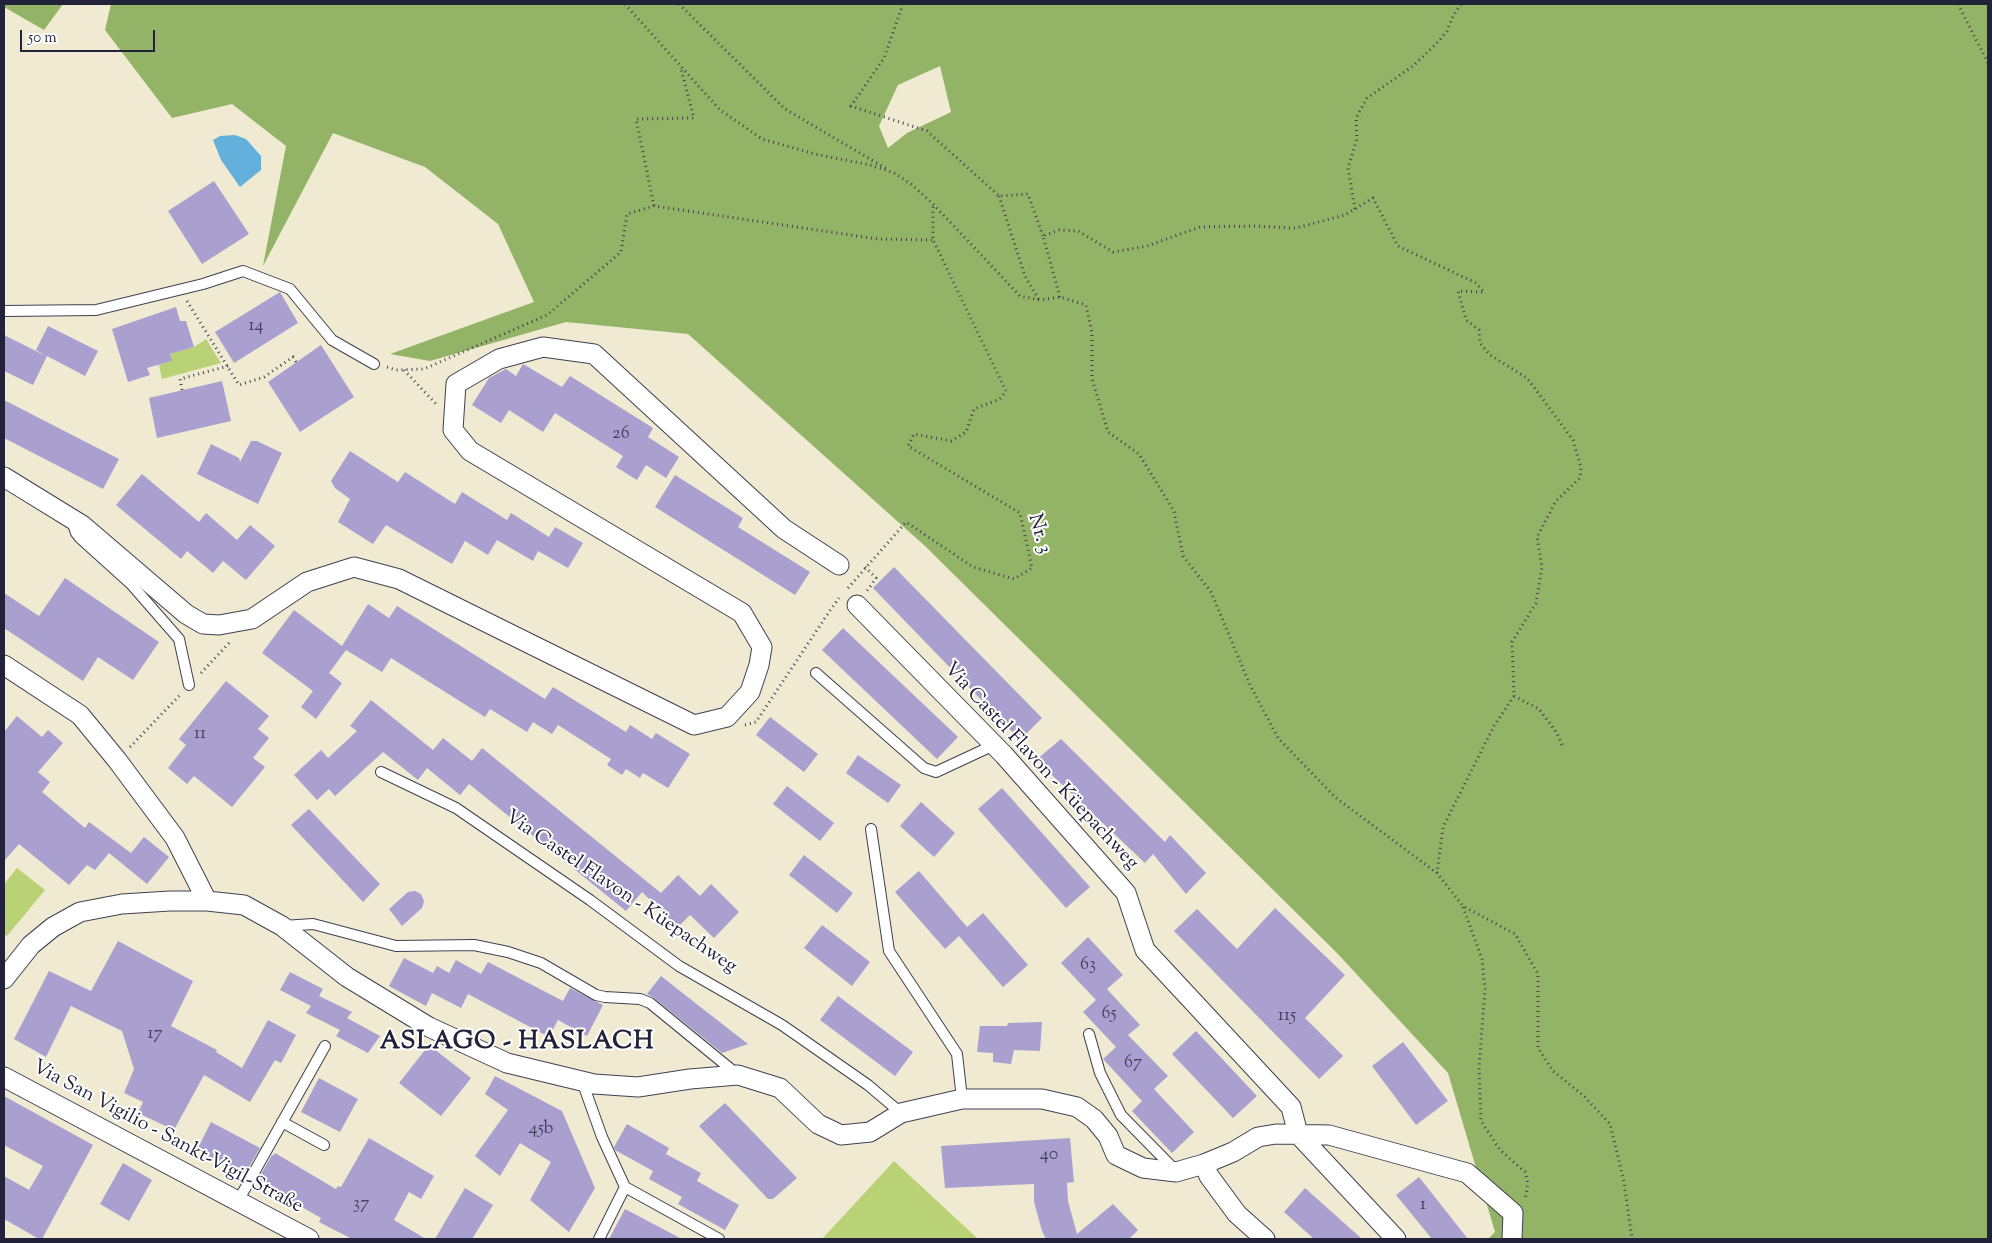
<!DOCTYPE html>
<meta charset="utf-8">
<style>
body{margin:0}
#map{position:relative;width:1992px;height:1243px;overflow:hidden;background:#efead1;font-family:"Sorts Mill Goudy",serif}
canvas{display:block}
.frame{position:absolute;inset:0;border:5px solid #22223b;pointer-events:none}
.scale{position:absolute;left:20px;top:30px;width:135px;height:22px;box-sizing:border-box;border:2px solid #22223b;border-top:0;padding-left:6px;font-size:15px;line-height:18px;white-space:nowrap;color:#22223b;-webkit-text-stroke:4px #fff;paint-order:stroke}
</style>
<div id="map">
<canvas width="1992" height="1243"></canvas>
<div class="frame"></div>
<div class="scale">50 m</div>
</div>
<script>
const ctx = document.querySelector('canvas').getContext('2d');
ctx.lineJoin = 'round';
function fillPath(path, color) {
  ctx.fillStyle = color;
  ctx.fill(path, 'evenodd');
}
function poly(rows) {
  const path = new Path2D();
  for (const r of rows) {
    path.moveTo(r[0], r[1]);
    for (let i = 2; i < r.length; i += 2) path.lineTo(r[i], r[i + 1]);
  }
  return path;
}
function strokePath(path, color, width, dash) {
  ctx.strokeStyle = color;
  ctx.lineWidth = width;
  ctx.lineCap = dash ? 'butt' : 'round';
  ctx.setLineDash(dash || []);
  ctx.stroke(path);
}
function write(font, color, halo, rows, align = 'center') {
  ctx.font = font + ' "Sorts Mill Goudy",serif';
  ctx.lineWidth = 4;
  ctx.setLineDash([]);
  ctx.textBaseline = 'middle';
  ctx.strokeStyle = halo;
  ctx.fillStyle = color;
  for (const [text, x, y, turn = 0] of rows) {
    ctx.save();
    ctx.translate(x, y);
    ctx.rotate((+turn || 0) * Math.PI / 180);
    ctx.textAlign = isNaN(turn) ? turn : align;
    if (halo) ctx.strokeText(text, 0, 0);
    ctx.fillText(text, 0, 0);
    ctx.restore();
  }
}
fillPath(poly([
 [206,339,221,363,162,379,159,365,171,361,170,354,194,347],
 [17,868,45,890,7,936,4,934,4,884],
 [894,1161,978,1239,822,1239]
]), '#bad276');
fillPath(poly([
 [4,4,63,4,44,30,4,7],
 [111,4,1988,4,1988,1239,1488,1239,1495,1232,1448,1073,1337,953,925,546,688,334,566,322,430,361,390,354,534,302,498,224,425,167,333,133,263,266,286,146,232,104,172,118,105,30],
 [940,66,951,112,907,133,888,148,879,126,898,85]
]), '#93b467');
fillPath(poly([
 [235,135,246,139,261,156,261,170,240,187,221,160,213,140,220,136]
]), '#64b0dd');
fillPath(poly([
 [214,181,249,234,202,264,168,211],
 [280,292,298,323,234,363,215,332],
 [176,307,180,321,186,321,194,347,170,354,172,361,147,368,150,375,128,382,112,329],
 [48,326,98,351,85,376,47,356,33,385,4,371,4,335,46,356,36,350],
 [321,345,354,397,300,432,268,382],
 [523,364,562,387,570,376,653,428,648,437,679,457,666,478,646,465,637,480,616,467,623,456,555,413,543,432,509,410,501,423,472,405,489,378,506,369,516,376],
 [222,381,231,421,157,438,149,398],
 [4,400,119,459,103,489,4,438],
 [251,441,257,441,282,453,258,504,197,474,211,444,239,458,240,462],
 [350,451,398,482,405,472,455,504,462,492,507,520,511,513,549,537,555,527,583,543,568,568,538,551,533,561,497,540,488,555,465,541,452,564,386,525,373,544,338,522,350,499,335,488,331,481],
 [142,474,199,522,206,513,237,540,250,525,275,546,246,580,223,561,213,573,187,551,181,559,116,505],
 [675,475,743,518,738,527,810,572,795,595,655,507],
 [894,567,1042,718,1020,740,873,588],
 [65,578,159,642,133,680,98,657,83,681,4,628,4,593,39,616],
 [368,604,389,618,397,606,545,699,553,687,626,732,630,725,652,739,656,733,690,754,668,788,643,773,640,778,626,769,622,775,607,765,611,759,558,725,552,734,533,722,527,732,490,709,485,717,391,658,382,672,346,650,329,673,342,683,316,719,301,707,313,691,262,653,294,610,342,646],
 [843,628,958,737,937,759,822,650],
 [226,681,269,716,258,729,269,738,253,758,265,767,232,807,194,776,187,784,168,768,186,745,179,739],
 [371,700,433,750,443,738,472,761,482,748,661,893,678,875,700,896,711,884,739,912,714,938,690,915,678,927,642,892,626,911,469,784,460,795,427,768,418,780,383,752,335,796,329,789,317,800,294,775,321,750,328,758,357,731,350,726],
 [17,716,42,737,48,730,63,743,38,772,50,782,42,792,85,828,89,822,131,853,144,837,169,857,147,884,109,853,95,870,87,865,69,885,19,844,4,861,4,732],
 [770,717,818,754,804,772,756,735],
 [1061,739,1165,842,1170,835,1206,873,1186,894,1153,854,1145,863,1036,760],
 [858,755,901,785,888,803,846,773],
 [787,786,834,823,820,841,773,804],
 [1002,788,1090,887,1066,908,978,809],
 [921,802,955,833,934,857,900,826],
 [309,809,380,884,363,902,291,825],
 [804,855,853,893,837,913,789,875],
 [919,871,967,927,983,913,1028,965,1003,987,959,936,945,949,895,892],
 [415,891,421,894,424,901,422,908,402,926,389,909,408,892],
 [1275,908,1345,975,1305,1018,1343,1056,1319,1079,1174,931,1197,909,1237,949],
 [822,925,870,962,852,986,804,948],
 [1088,937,1123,975,1107,989,1140,1025,1128,1035,1168,1076,1154,1089,1194,1132,1172,1153,1132,1111,1142,1101,1103,1059,1116,1047,1083,1012,1096,1000,1061,963],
 [118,941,193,981,171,1026,217,1050,216,1052,242,1068,268,1020,296,1035,281,1063,275,1060,250,1102,204,1075,174,1130,138,1113,143,1102,124,1093,134,1069,122,1031,71,1006,46,1057,14,1039,49,971,91,991],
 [404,958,433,973,437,966,449,973,456,960,481,974,488,962,563,1001,570,988,603,1005,587,1036,558,1020,549,1037,468,994,461,1008,432,993,426,1006,389,986],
 [290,972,323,989,319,996,352,1012,347,1018,380,1036,368,1053,336,1036,340,1030,306,1013,311,1006,280,990],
 [661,976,703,1009,748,1044,722,1053,654,998,647,994],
 [838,996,913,1052,895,1076,820,1020],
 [1042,1022,1040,1051,1014,1050,1011,1064,993,1062,993,1053,977,1052,980,1026,1007,1026,1008,1023],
 [1196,1031,1257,1096,1233,1118,1172,1054],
 [1403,1042,1448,1101,1416,1125,1372,1066],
 [429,1045,471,1078,441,1116,399,1083],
 [495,1076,562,1111,595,1188,569,1232,530,1200,551,1162,520,1143,500,1176,475,1156,508,1110,485,1094],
 [319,1078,358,1099,340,1132,301,1112],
 [4,1096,93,1145,42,1239,39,1239,4,1219,4,1176,29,1190,43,1166,4,1145],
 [725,1103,797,1178,773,1199,768,1199,699,1126],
 [211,1122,260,1148,245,1174,238,1170,237,1171,197,1150],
 [627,1124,669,1148,666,1154,701,1173,697,1181,739,1205,725,1230,678,1204,682,1197,649,1179,653,1171,615,1150,614,1147],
 [369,1138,434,1176,421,1199,409,1192,394,1220,426,1239,352,1239,319,1222,321,1218,257,1181,272,1155,273,1156,275,1153,336,1189,338,1186,341,1187],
 [1070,1138,1074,1182,1067,1183,1068,1201,1077,1234,1113,1204,1138,1230,1129,1239,1046,1239,1042,1231,1034,1202,1034,1184,945,1188,941,1146],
 [123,1163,152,1180,129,1221,100,1204],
 [1419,1177,1468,1239,1432,1239,1396,1195],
 [465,1188,493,1205,472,1239,435,1239],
 [1305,1188,1362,1239,1314,1239,1284,1212],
 [625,1209,682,1239,609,1239]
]), '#aaa0d0');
const lane = poly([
 [4,311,96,310,203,284,243,271,290,289,332,340,374,364],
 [77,522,74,527,76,533,80,538,131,584,179,639,189,685],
 [816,673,924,768,936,772,994,745],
 [381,772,456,808,590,900,679,966,782,1025,868,1085,901,1113],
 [871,829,889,951,957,1054,962,1099],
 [283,926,313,924,396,946,474,945,508,952,541,963,596,995,605,997,640,999,650,1003,738,1075],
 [1089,1034,1100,1073,1121,1115,1176,1171],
 [582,1081,602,1137,625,1187,719,1239],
 [282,1122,324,1145],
 [238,1201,325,1046],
 [599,1239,625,1187]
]);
const street = poly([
 [4,477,82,525,186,614,203,624,219,625,252,619,307,582,354,567,399,579,694,725,727,717,750,692,759,665,762,647,742,613,470,451,453,430,456,384,499,359,543,347,594,354,784,529,839,565],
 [857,605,1004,755,1126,893,1145,950,1291,1107,1298,1134,1396,1239],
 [4,665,80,715,117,760,175,838,207,901],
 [4,979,31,945,53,927,80,912,122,904,170,901,207,901,244,905,282,926,347,977,429,1027,507,1063,594,1084,638,1087,690,1079,738,1075,780,1088,818,1124,841,1135,870,1132,901,1113,962,1099,1042,1099,1077,1107,1094,1119,1108,1136,1116,1155,1143,1168,1176,1172,1204,1164,1233,1152,1258,1137,1276,1134,1329,1135,1467,1173,1513,1213,1512,1239],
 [4,1077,309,1239],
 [1204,1164,1209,1176,1237,1214,1265,1239]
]);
strokePath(lane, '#414052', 12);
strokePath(street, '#414052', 21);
strokePath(poly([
 [625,4,720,110,762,139,815,154,870,165,894,173,911,184,933,204,1020,296,1040,300,1060,297,1086,305,1092,333,1092,379,1108,432,1139,454,1174,511,1183,556,1211,592,1250,685,1278,738,1336,798,1437,873,1463,906,1515,934,1538,974,1538,1048,1553,1071,1584,1096,1610,1124,1624,1182,1632,1239],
 [679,4,785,109,887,169],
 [903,4,884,58,851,106,927,131,999,196,1028,194,1043,236],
 [1958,4,1988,63],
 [999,196,1025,276,1039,300],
 [654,206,636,119,694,118,681,69],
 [1355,209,1348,168,1357,139,1356,118,1367,98,1413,66,1436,44,1447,31,1453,16,1461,4],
 [1060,297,1043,236,1059,230,1078,231,1113,252,1147,246,1200,227,1252,226,1296,228,1345,215,1373,198,1398,246,1476,283,1484,292,1458,291,1466,320,1479,330,1480,343,1490,355,1527,378,1542,398,1573,440,1581,468,1580,478,1556,501,1537,537,1542,567,1536,603,1512,642,1514,696,1494,726,1443,827,1437,873],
 [187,301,239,385,264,377,293,357,296,362],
 [387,367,396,370,424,369,547,315,621,252,627,214,654,206,878,239,933,240],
 [404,370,437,405],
 [182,390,180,379,228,366],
 [865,567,876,578,867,591],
 [848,588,906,522,973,567,1014,579,1032,568,1020,513,908,446,914,434,951,441,966,432,974,409,1000,399,1006,391,933,240,933,204],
 [201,673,231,641],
 [1514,696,1539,709,1557,733,1562,745],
 [745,725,756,722,831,609,839,598],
 [130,747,181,694],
 [1463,907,1482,959,1485,989,1479,1068,1481,1121,1500,1150,1525,1172,1528,1184,1525,1200]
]), '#414052', 3, [1, 4]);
strokePath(lane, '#fff', 10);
strokePath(street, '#fff', 19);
write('18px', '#444260', null, [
 ["14",256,327],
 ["26",621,435],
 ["11",200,735],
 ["63",1088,966],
 ["65",1109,1015],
 ["115",1287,1017],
 ["17",155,1035],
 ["67",1133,1064],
 ["45b",541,1130],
 ["40",1049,1156],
 ["37",361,1205],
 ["1",1423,1206]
]);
write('20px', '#22223b', '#fff', [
 ["Nr. 3",1038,534,74],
 ["Via Castel Flavon - Küepachweg",1040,767,47],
 ["Via Castel Flavon - Küepachweg",620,893,34],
 ["Via San Vigilio - Sankt-Vigil-Straße",167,1138,28]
]);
ctx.letterSpacing = '1px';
write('bold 25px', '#22223b', '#fff', [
 ["ASLAGO - HASLACH",517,1044]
]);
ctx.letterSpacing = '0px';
</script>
